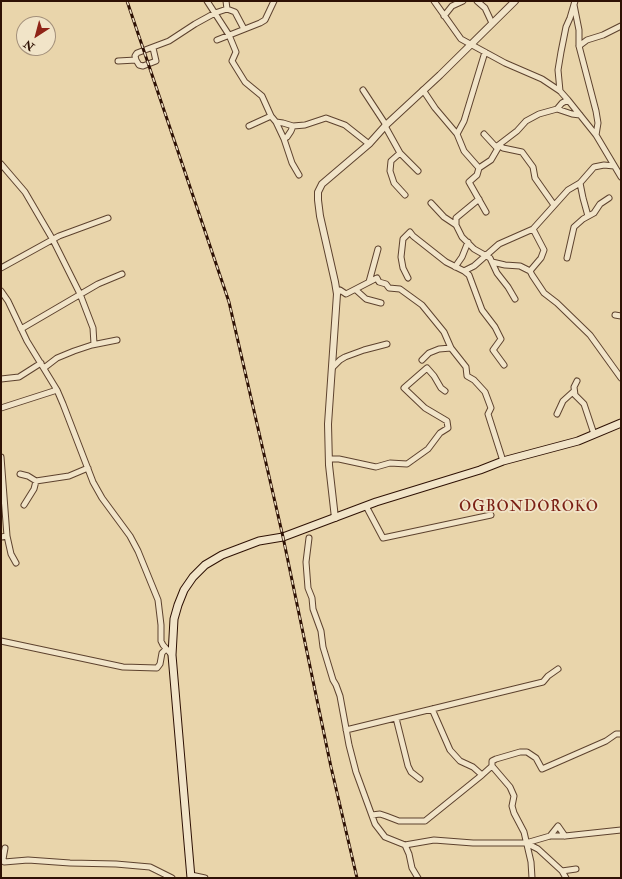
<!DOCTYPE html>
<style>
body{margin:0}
#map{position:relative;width:622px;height:879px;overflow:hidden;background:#e9d5ab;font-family:"IM FELL Double Pica",serif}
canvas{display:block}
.frame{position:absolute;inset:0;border:2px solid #2e1104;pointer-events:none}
.north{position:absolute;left:16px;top:16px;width:40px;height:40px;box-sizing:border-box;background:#f1e4c8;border:1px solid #a3907a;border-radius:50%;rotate:216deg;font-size:11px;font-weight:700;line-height:16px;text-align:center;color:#2e1104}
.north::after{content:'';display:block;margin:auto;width:14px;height:18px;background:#8f2418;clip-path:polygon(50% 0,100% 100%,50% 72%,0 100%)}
</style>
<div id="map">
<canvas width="622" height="879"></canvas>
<div class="frame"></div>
<div class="north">N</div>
</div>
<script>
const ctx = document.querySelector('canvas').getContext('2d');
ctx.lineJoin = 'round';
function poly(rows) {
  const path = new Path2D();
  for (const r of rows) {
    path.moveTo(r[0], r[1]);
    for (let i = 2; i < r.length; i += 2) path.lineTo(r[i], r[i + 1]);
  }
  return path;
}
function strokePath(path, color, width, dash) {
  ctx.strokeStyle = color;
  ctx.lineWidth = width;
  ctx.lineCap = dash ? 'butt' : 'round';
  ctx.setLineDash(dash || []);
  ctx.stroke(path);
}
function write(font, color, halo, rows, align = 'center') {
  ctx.font = font + ' "IM FELL Double Pica",serif';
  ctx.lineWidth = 3.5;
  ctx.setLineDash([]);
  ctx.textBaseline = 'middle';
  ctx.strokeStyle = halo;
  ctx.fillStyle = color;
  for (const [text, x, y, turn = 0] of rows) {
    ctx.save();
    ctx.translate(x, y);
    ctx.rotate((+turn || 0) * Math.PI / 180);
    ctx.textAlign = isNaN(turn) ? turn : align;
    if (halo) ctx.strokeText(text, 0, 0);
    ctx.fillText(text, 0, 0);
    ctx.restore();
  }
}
const minor = poly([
 [207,1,229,35,236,52,232,61,245,82,262,96,271,116],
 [434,1,461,39,505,63,542,79,560,91,568,100,596,135,621,177],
 [477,1,485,8,492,23],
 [574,5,579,30,579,46,596,111,598,123,596,135],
 [227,9,235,12,244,29],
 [444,16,452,6,463,1],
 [217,40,260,23,265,20,274,1],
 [579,46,587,40,603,35,621,26],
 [485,52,464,121,457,134,464,151,479,168,491,160,498,148,496,147],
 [136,60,139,65,143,66,156,61,153,48],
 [118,61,136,60,135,56,137,53,169,41,195,24,215,13,227,9,226,1],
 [363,90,386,125],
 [423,90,435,108,457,134],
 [560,91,558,70,561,52,566,27,570,18,575,1],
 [557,109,572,114,580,115],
 [276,122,284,139],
 [249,126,271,116,276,122,283,123,293,126,305,125,326,118,345,125,369,144],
 [293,126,291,131,287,137,284,139,292,163,299,175],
 [385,126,400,153,418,171],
 [484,134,496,147,517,131,526,121,539,114,557,109,562,103,568,100],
 [499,145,503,148,522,152,533,167,535,178,554,205],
 [400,153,391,161,390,171,394,183,405,195],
 [1,164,25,192,53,240,80,294,93,328,94,344],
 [479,168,477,175,469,182,486,212],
 [580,183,583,198,588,216],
 [431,203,444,217,456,225,462,237,474,249,490,258,497,273,508,287,515,299],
 [456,225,456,218,479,199],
 [533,229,544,250,541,258,530,271,532,275,544,293,557,303,590,335,621,378],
 [567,258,574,227,583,219,594,213,600,204,609,198],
 [492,262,505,265,520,266,530,271],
 [455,267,462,257,468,242],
 [1,268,59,236,108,218],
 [408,278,403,268,401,257,403,239,410,232,413,236,446,262,464,271],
 [369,282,378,249],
 [356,290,366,299,381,303],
 [1,291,8,301,27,341,57,390,63,404,93,482,102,498,130,536,138,551,158,600,161,625,161,641,163,645,172,655],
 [337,294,340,290,346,294,377,278,379,282,386,284,389,288,400,289,422,305,444,332,451,348,466,367,467,376,474,380,485,392,491,408,488,414,503,461],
 [615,315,621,316],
 [21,329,98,284,122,274],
 [422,360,429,353,439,349,451,348],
 [504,365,493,350,501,339,495,327,482,310,469,275,464,271,474,266,499,244,533,229,568,190,580,183,594,167,604,165,614,166],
 [44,368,57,358,74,351,92,345,117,340],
 [332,368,340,360,345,357,364,350,387,344],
 [1,379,19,377,41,363],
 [577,381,574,387,575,395,584,404,594,434],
 [1,408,57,390],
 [557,414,563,401,574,391],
 [1,457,7,536,11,554,16,563],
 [329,459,339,459,376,467,390,463,407,464,428,449,440,433,448,428,447,421,425,408,404,388,427,368,434,376,441,388,445,391],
 [20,474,28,476,36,481,69,476,88,468],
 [24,505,34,489,36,481],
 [366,506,383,538,491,515],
 [1,537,7,536],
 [309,538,306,562,308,588,312,598,313,609,321,631,323,647,333,680,336,685,340,696,349,745,356,772,375,824,385,837,405,845,434,840,473,843,526,843,550,836,565,836,621,830],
 [1,641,123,667,157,668,160,664,162,653,166,649],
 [432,709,450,750,460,761,473,767,482,775,492,766],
 [396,718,408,766,411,772,420,779],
 [346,730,543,682,548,676,558,669],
 [372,815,380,814,386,816,399,821,425,821,482,775],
 [550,836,558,826,565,836],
 [526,843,538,849,562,871,576,869],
 [405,845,409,854,412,868,418,878],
 [5,848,3,859,4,862,28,860,70,863,116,864,150,867,172,878],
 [562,871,566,878],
 [191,875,205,878],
 [532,878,531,862,524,832,514,813,512,806,514,796,510,787,492,766,492,761,496,759,520,752,527,752,536,758,542,769,606,741,616,734,621,734]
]);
const tertiary = poly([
 [335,518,329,465,328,424,337,294,335,282,320,216,318,200,318,192,322,184,369,144,386,125,440,75,515,1]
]);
const secondary = poly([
 [191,878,172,655,174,619,178,605,184,590,193,577,205,565,222,555,259,541,283,537,376,502,480,470,503,461,578,441,621,423]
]);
strokePath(minor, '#5d422e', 7);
strokePath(tertiary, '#5d422e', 8);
strokePath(secondary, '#2e1104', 9);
strokePath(minor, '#f1e4c8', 5);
strokePath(tertiary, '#f1e4c8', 6);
strokePath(secondary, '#f1e4c8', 7);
const rail = poly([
 [127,1,229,302,283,537,331,767,357,878]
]);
strokePath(rail, '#2e1104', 3);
strokePath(rail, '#f1e4c8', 1.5, [4.5]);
ctx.letterSpacing = '1px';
write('15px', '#7a1f14', '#f1e4c8', [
 ["OGBONDOROKO",529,508]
]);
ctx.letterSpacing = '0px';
</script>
